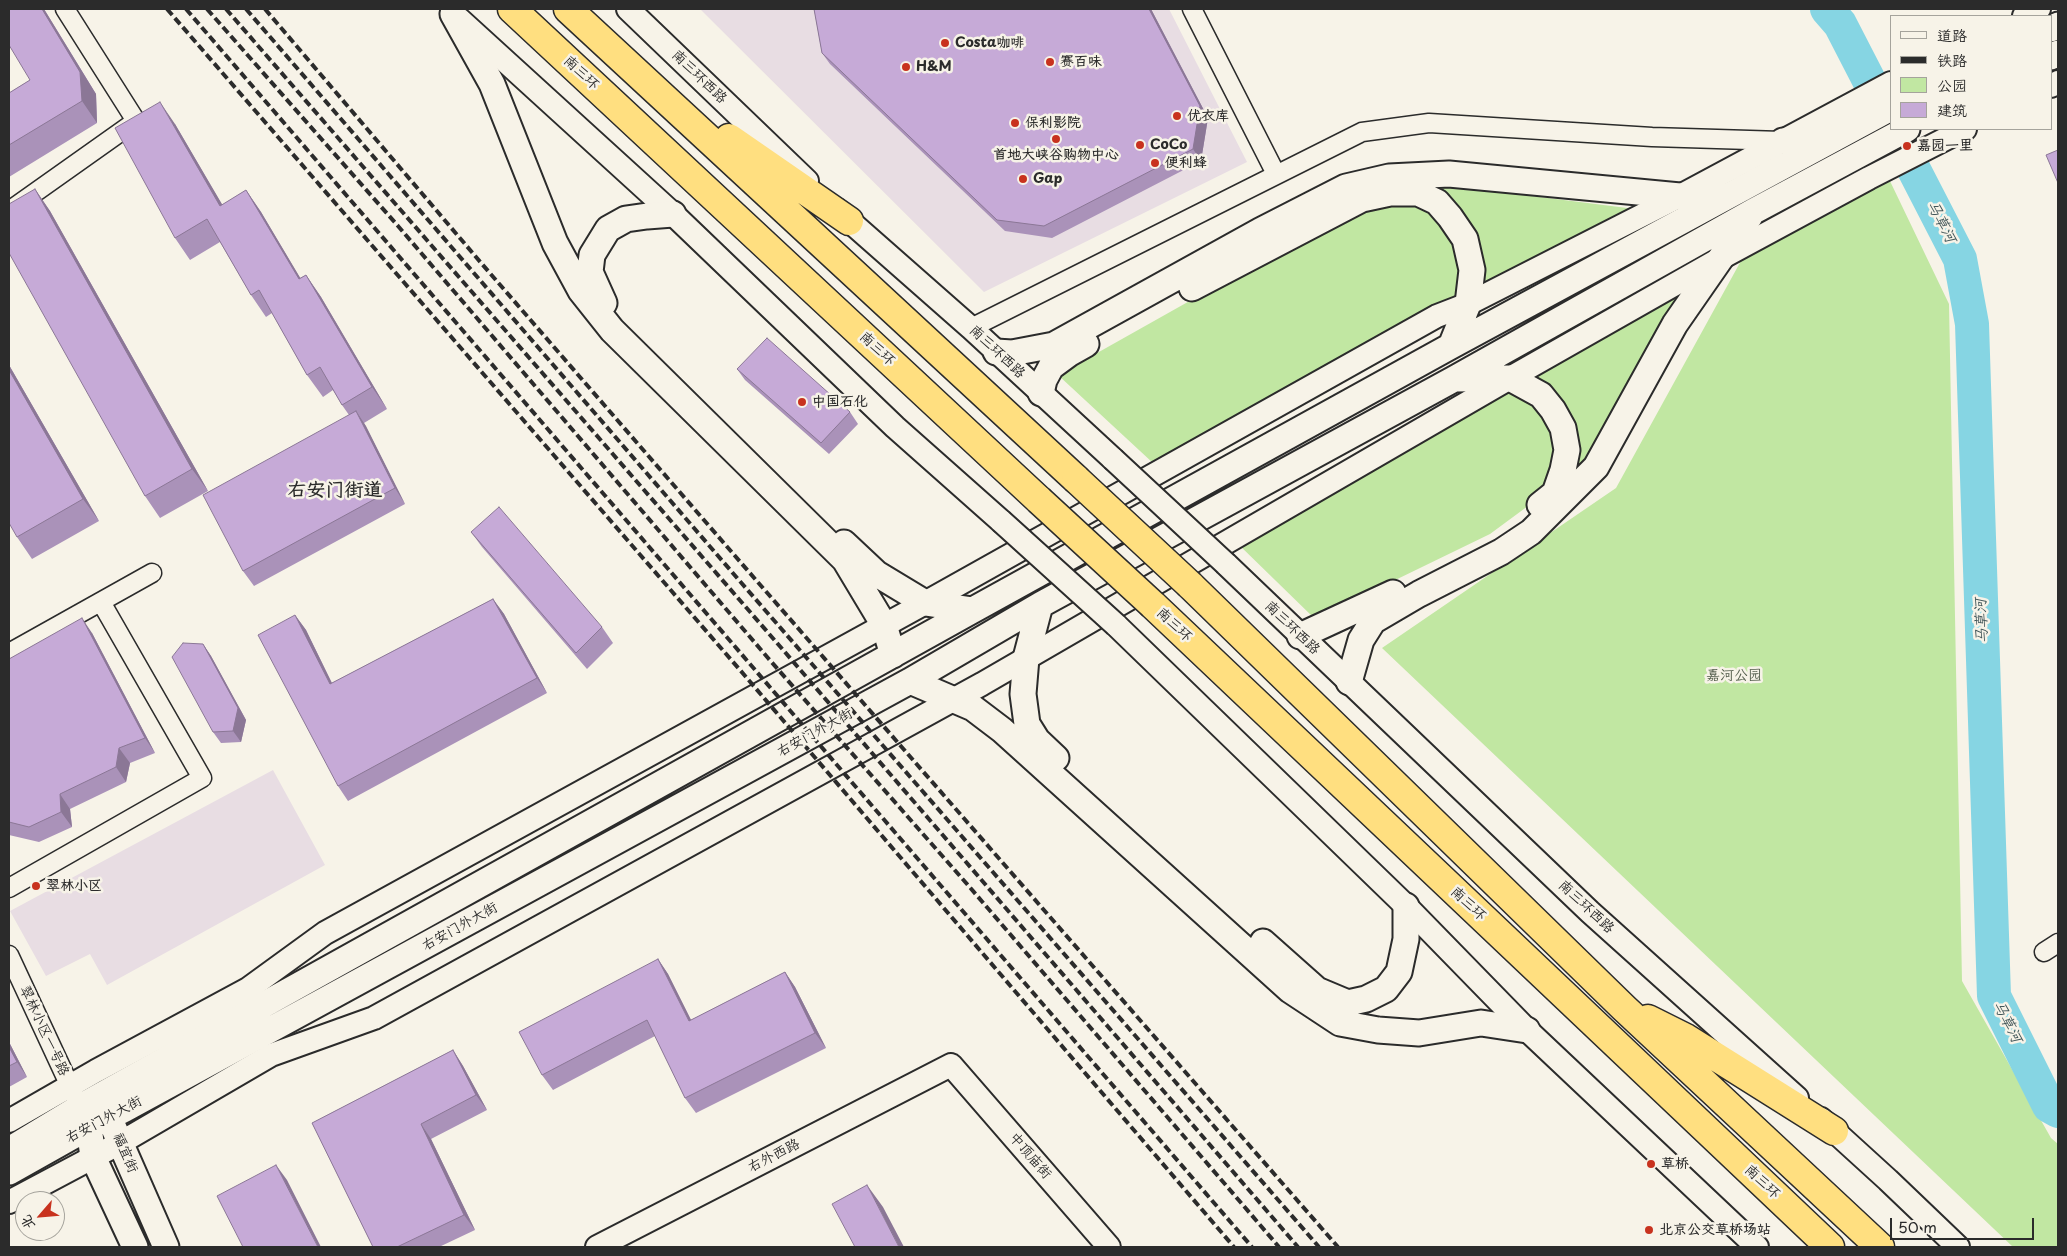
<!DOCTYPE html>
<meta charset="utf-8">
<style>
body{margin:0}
#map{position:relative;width:2067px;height:1256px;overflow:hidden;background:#f7f3e8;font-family:"Playpen Sans","LXGW WenKai TC",sans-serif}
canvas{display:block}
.frame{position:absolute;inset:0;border:10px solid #2b2b2b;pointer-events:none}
.legend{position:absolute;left:1890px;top:15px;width:162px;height:115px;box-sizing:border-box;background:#f7f3e8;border:1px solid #a5a39c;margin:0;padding:6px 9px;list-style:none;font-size:15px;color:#2b2b2b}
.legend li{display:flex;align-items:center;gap:10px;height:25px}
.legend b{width:25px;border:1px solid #a5a39c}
.north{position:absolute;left:15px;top:1191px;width:50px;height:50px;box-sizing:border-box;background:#f7f3e8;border:1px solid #a5a39c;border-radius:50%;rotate:243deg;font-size:14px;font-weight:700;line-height:20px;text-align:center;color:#2b2b2b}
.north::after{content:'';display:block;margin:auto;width:18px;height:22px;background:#c8321e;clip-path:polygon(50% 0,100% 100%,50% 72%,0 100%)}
.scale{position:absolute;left:1890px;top:1218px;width:144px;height:22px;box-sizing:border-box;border:2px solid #2b2b2b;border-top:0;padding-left:6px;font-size:15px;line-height:18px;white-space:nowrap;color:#2b2b2b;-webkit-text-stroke:4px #f7f3e8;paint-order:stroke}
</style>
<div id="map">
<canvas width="2067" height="1256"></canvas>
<div class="frame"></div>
<ul class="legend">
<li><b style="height:6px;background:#f7f3e8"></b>道路</li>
<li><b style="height:6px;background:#2b2b2b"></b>铁路</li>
<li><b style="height:14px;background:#c1e7a2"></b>公园</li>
<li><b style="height:14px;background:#c6aad7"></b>建筑</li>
</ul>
<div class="north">北</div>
<div class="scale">50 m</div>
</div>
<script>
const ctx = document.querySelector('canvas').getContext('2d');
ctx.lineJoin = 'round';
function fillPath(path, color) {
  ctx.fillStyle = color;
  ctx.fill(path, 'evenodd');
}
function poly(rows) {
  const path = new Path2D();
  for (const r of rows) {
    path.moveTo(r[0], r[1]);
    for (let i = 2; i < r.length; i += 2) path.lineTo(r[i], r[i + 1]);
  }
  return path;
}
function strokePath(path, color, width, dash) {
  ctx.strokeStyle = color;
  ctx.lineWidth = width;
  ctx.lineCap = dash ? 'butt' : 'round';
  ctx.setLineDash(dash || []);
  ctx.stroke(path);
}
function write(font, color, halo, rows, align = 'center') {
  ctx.font = font + ' "Playpen Sans","LXGW WenKai TC",sans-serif';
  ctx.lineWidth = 5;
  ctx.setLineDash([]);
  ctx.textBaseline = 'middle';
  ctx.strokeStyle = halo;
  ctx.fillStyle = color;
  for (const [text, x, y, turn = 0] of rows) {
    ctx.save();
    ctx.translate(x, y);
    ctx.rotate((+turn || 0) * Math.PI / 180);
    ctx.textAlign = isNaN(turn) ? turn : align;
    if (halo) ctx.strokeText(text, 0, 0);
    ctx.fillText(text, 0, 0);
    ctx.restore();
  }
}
fillPath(poly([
 [700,9,1169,9,1247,162,984,292],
 [273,770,325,865,107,985,90,954,46,976,10,911]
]), '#e8dde3');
fillPath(poly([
 [1889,179,1949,304,1962,981,2051,1138,2058,1144,2058,1247,2013,1247,1382,648,1616,488,1753,239],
 [1437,184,1635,209,1479,294,1465,218],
 [1414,196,1460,241,1465,276,1451,302,1153,463,1058,375,1362,204],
 [1681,291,1578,475,1571,431,1525,375],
 [1507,390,1527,396,1548,416,1560,453,1551,489,1490,534,1315,619,1236,542]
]), '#c1e7a2');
strokePath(poly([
 [1827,9,1840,24,1891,123],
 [1893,129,1960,259,1972,324,1994,996,2049,1106,2058,1111]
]), '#86d5e3', 34);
const minor = poly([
 [1192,9,1276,174],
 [9,211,136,121,65,9],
 [971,328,1362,132,1429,123,1652,137,1782,141],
 [9,653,152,573],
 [9,888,202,778,101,602],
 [2044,952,2058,943],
 [9,955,75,1097]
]);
const tertiary = poly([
 [628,9,807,181],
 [2024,16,2039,9],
 [459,19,673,214,895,427,1001,521],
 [2051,86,2058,82],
 [837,210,971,328,1113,459],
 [1226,564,1590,912,1797,1098],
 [1116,625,1406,906,1527,1030,1757,1247],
 [1821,1119,1888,1180,1958,1247],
 [9,1121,96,1071,248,989,325,933,925,603,1437,316,1468,304,1680,196,1891,83],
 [9,1202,120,1143,271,1055,374,1018,982,684,1510,378,1723,257,1869,178,1965,129],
 [597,1247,951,1065,1109,1247]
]);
const secondary = poly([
 [453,14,492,84,555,243,581,291,612,330,845,560,884,625,893,655],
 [2051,29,2058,25],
 [2051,57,2058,53],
 [1783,141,1827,139],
 [1192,288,1362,199,1390,193,1418,193,1437,202,1450,217,1465,239,1472,270,1468,304,1451,346],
 [604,303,590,272,592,255,608,229,626,219,647,216,673,214],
 [996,352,1012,353,1054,345,1260,231,1346,187,1389,177,1449,174,1680,196,1726,196],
 [1456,379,1510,378,1541,395,1553,410,1563,428,1567,450,1563,470,1555,493,1540,505],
 [1041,393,1044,380,1051,367,1070,353,1086,344],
 [844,543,877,574,925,603,973,610],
 [1040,605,1026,658,1023,694,1027,724,1037,740,1056,758],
 [1300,636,1393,593],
 [910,681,973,708,1002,730,1290,990,1340,1023,1378,1030,1419,1033,1481,1023,1527,1030],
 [1349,682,1361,640,1373,621,1419,594,1501,552,1531,532,1596,467,1675,324,1750,216],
 [1263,942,1317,990,1348,1003,1366,999,1386,989,1399,972,1406,939,1406,906],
 [94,1112,109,1117,166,1247],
 [83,1114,89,1127,93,1157,135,1247],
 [9,1150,80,1107,973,610,1451,346,1891,108],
 [9,1172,89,1127,125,1109,910,681,1040,605,1454,379,1754,211,1907,129]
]);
const trunk = poly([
 [512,9,1039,500],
 [568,9,1076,479],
 [729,138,849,221],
 [1190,585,1624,1008,1880,1247],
 [1153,605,1830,1247],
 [1648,1019,1686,1038,1834,1131]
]);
strokePath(minor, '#2b2b2b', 21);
strokePath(tertiary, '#2b2b2b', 26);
strokePath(secondary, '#2b2b2b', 29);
strokePath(trunk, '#2b2b2b', 31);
strokePath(minor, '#f7f3e8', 18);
strokePath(tertiary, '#f7f3e8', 22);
strokePath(secondary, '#f7f3e8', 25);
strokePath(trunk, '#ffdf80', 28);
strokePath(poly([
 [167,9,740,670,1234,1247],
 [186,9,1252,1247],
 [207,9,398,226,768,658,967,884,1279,1247],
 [226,9,784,651,1298,1247],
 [246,9,738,579,1319,1247],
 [265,9,482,264,749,572,1338,1247]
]), '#2b2b2b', 4, [8, 4]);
const tertiaryBridge = poly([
 [1113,459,1226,564],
 [1001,521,1116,625]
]);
const trunkBridge = poly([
 [1076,479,1190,585],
 [1039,500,1153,605]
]);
strokePath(tertiaryBridge, '#2b2b2b', 26, []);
strokePath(trunkBridge, '#2b2b2b', 31, []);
strokePath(tertiaryBridge, '#f7f3e8', 22);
strokePath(trunkBridge, '#ffdf80', 28);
fillPath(poly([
 [9,9,44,9,96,94,97,123,9,177,9,93,30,80],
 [814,9,1151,9,1208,118,1201,161,1052,238,1005,231,830,64,822,53],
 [175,124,222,205,246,190,261,212,300,278,306,275,321,297,387,409,364,423,405,504,254,586,243,571,349,415,342,405,333,390,323,397,307,375,272,313,266,317,251,295,220,242,190,260,175,238],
 [35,189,50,211,208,491,160,518,145,496],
 [9,365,99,521,32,559,17,537],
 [737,369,850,412,858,424,829,454,745,380],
 [471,532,602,627,613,643,587,669,482,547],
 [493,599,504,614,547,693,348,801,338,786,295,615,306,630,332,683],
 [92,633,155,753,130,763,126,782,70,809,72,827,39,842,9,835,9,659],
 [203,644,211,656,246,720,241,742,221,743,213,732],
 [658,959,668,974,691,1020,785,972,795,987,826,1048,696,1113,685,1098,655,1036,553,1090,542,1075],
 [9,1042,27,1077,9,1087],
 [453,1050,463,1066,487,1110,431,1139,475,1230,439,1247,373,1247,312,1123]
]), '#aa92b9');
fillPath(poly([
 [42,9,44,9,96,94,97,123,82,101],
 [1149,9,1151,9,1208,118,1201,161,1193,149],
 [160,102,175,124,236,228,220,206],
 [35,189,50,211,208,491,192,469],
 [246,190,261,212,314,301,299,279],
 [306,275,321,297,387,409,372,387],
 [9,365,99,521,83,499,9,370],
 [356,411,366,426,405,504,395,488],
 [493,599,504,614,547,693,537,678],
 [295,615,306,630,340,700,330,684],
 [82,618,92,633,155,753,145,738],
 [203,644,211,656,246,720,241,742,233,731],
 [119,748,130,763,126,782,116,767],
 [60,794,70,809,72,827,61,812],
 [658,959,668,974,699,1036,689,1021],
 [785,972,795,987,826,1048,815,1033],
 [9,1042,27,1077,17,1062,9,1047],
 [453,1050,463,1066,487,1110,476,1095],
 [421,1124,431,1139,475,1230,464,1215],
 [276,1165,287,1180,321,1247,318,1247],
 [867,1185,883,1207,904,1247,899,1247]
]), '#8b7796');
const building = poly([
 [9,9,42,9,80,72,82,101,9,145,9,93,30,80,9,45,9,9],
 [814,9,1149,9,1200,106,1193,149,1044,226,997,220,822,53,814,9],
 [160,102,220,206,246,190,299,279,306,275,372,387,342,405,320,367,307,375,259,290,251,295,207,219,175,238,115,128,160,102],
 [2058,150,2058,183,2046,155,2058,150],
 [35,189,192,469,145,496,9,253,9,204,35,189],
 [767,338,850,412,821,443,737,369,767,338],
 [9,370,83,499,17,537,9,523,9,370],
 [356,411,395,488,243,571,203,495,356,411],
 [499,507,602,627,576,653,471,532,499,507],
 [493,599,537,678,338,786,258,635,295,615,330,684,493,599],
 [82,618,145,738,119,748,116,767,60,794,61,812,29,827,9,822,9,659,82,618],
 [183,643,203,644,238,708,233,731,213,732,172,657,183,643],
 [658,959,689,1021,785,972,815,1033,685,1098,647,1020,542,1075,519,1032,658,959],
 [9,1047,17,1062,9,1066,9,1047],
 [453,1050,476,1095,421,1124,464,1215,397,1247,373,1247,312,1123,453,1050],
 [276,1165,318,1247,243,1247,217,1196,276,1165],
 [867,1185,899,1247,855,1247,832,1204,867,1185]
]);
fillPath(building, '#c6aad7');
strokePath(building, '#8b7796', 1);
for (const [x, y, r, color] of [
 [945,43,5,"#c8321e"],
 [1050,62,5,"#c8321e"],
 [906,67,5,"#c8321e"],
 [1177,116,5,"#c8321e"],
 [1015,123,5,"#c8321e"],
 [1056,139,5,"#c8321e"],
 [1140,145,5,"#c8321e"],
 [1907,146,5,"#c8321e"],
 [1155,163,5,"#c8321e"],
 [1023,179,5,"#c8321e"],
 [802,402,5,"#c8321e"],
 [36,886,5,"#c8321e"],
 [1651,1164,5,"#c8321e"],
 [1649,1230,5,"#c8321e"]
]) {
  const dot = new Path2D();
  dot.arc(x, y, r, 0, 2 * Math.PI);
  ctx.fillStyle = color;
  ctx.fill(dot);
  strokePath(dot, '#f7f3e8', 2);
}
write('bold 14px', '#2b2b2b', '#f7f3e8', [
 ["Costa咖啡",955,43],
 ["赛百味",1060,62],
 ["H&M",916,67],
 ["优衣库",1187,116],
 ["保利影院",1025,123],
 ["CoCo",1150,145],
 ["嘉园一里",1917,146],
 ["首地大峡谷购物中心",1056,155,"center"],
 ["便利蜂",1165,163],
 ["Gap",1033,179],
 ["中国石化",812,402],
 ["翠林小区",46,886],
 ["草桥",1661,1164],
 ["北京公交草桥场站",1659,1230]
], 'left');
write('14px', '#2b2b2b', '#f7f3e8', [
 ["南三环",581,73,43],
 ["南三环西路",699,77,44],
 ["南三环",877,349,43],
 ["南三环西路",997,352,43],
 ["南三环",1174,625,43],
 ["南三环西路",1292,628,44],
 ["右安门外大街",815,733,-29],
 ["南三环",1468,904,43],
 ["南三环西路",1586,907,43],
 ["右安门外大街",460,927,-29],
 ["翠林小区一号路",44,1031,65],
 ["右安门外大街",104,1120,-28],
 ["福宜街",125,1153,67],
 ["右外西路",774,1156,-27],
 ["中顶庙街",1030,1156,49],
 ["南三环",1762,1182,43]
]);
write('14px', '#505a49', '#f7f3e8', [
 ["嘉河公园",1734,676]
]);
write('italic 15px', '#425659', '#f7f3e8', [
 ["马草河",1941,222,63],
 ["马草河",1982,621,-92],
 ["马草河",2007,1022,63]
]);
write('bold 19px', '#2b2b2b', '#f7f3e8', [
 ["右安门街道",335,491]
]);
</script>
